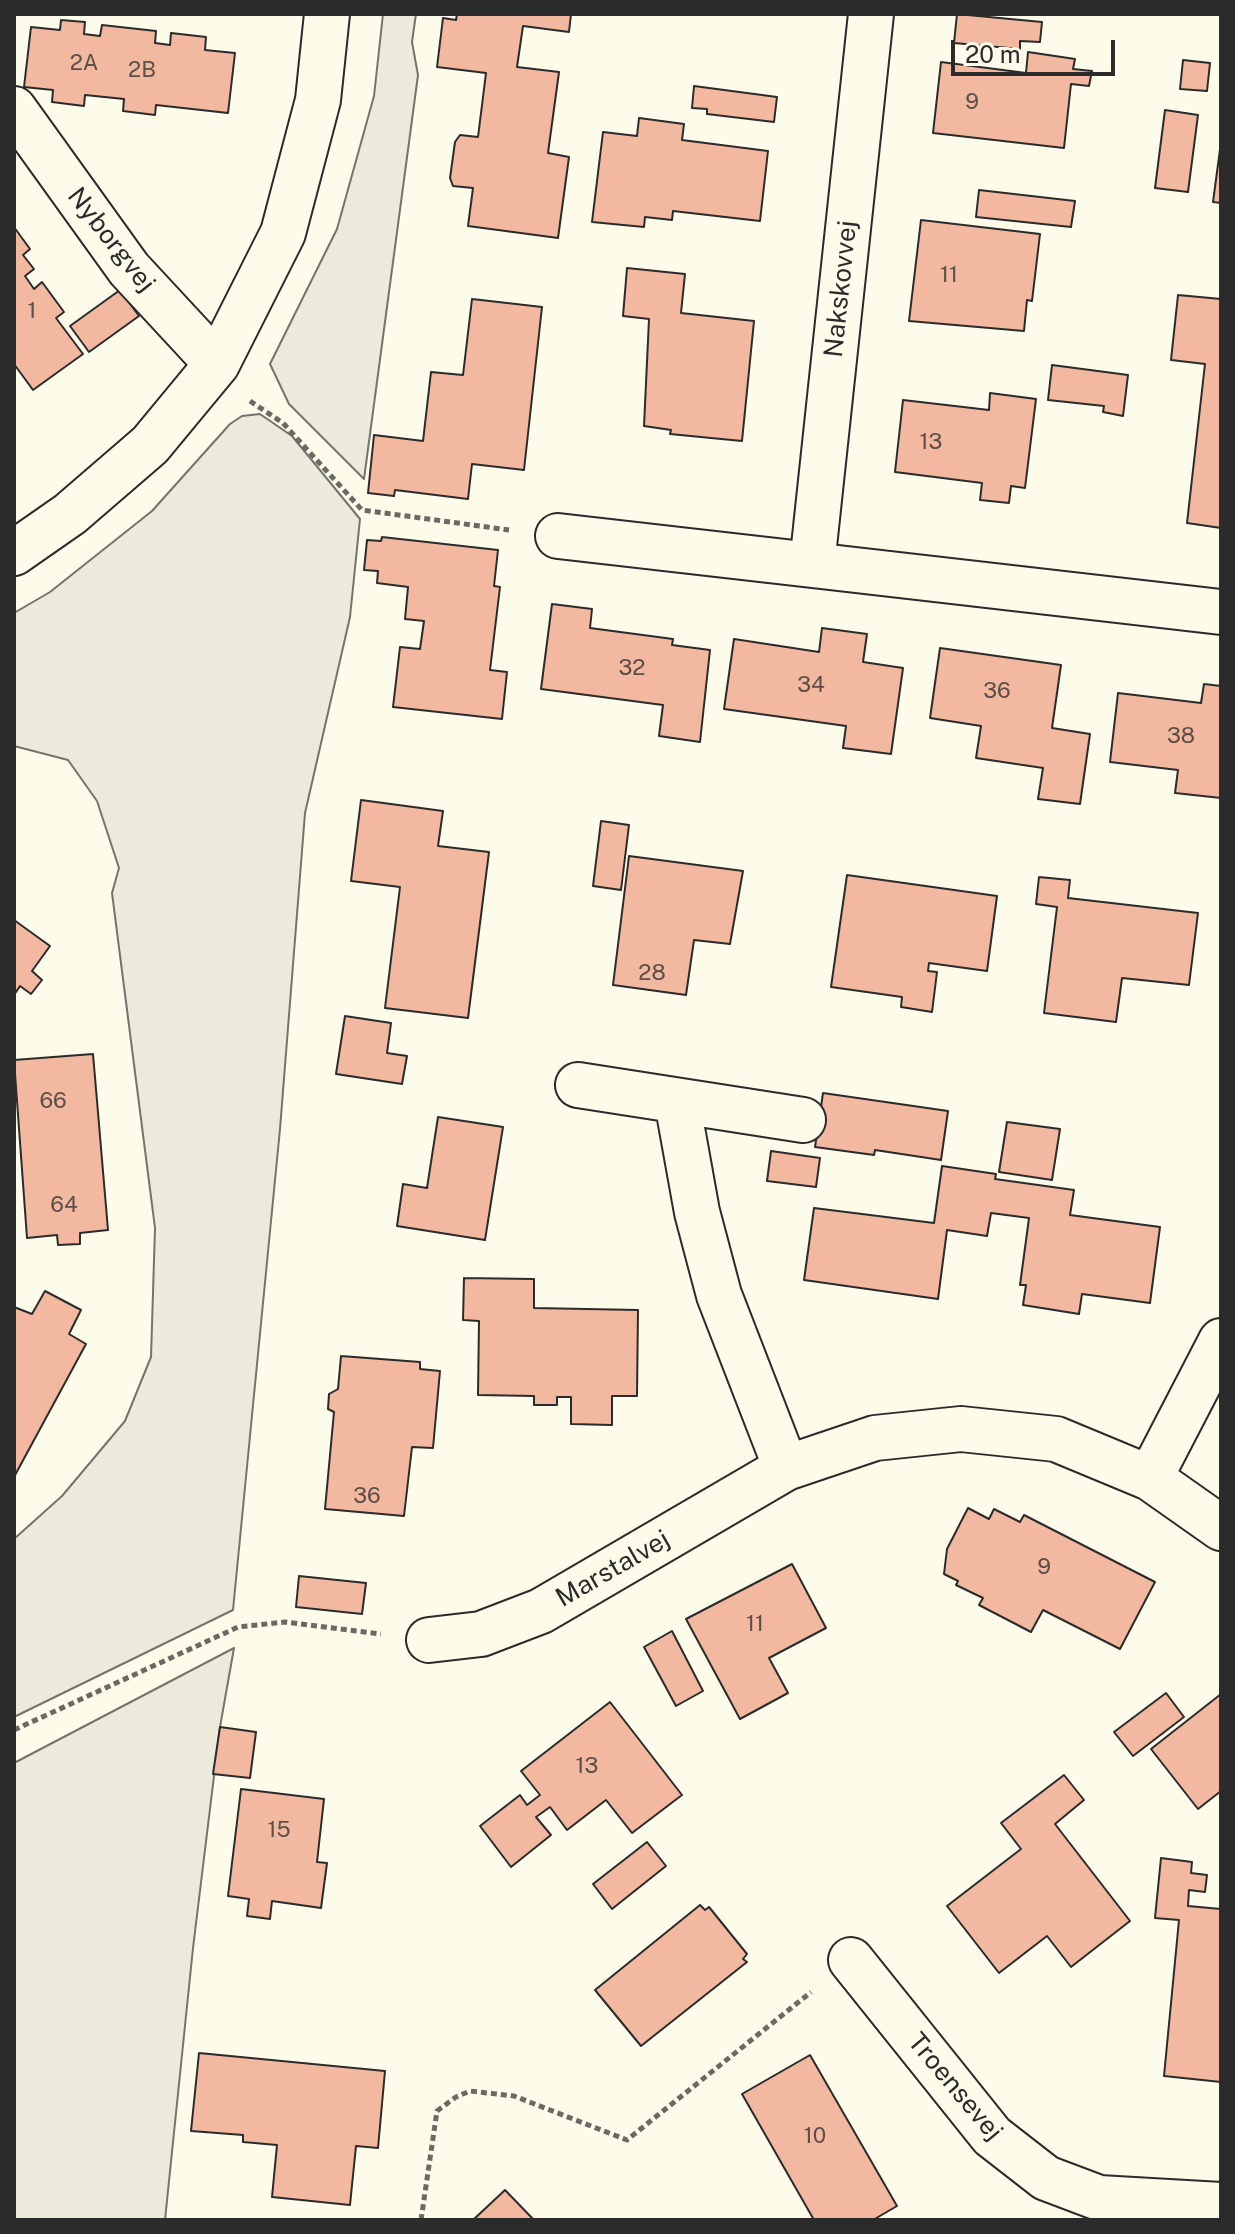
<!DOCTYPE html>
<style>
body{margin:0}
#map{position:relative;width:1235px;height:2234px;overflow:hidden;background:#fdfbea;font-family:"Public Sans",sans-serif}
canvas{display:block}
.frame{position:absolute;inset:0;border:16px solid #2b2b2b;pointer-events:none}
.scale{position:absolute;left:951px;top:40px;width:164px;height:36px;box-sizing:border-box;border:4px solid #2b2b2b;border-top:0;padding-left:10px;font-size:24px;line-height:28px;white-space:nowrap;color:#2b2b2b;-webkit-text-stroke:6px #fdfbea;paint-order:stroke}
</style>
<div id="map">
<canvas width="1235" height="2234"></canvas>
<div class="frame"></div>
<div class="scale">20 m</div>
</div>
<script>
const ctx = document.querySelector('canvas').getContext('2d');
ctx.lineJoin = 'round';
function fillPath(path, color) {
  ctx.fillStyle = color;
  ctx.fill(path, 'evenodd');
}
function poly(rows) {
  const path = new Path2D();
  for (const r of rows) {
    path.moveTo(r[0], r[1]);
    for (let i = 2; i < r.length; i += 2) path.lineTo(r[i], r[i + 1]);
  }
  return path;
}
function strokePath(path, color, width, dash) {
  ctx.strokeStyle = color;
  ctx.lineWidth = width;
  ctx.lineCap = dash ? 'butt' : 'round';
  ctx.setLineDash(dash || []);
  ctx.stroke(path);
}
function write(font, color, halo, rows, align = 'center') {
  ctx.font = font + ' "Public Sans",sans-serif';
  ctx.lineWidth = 6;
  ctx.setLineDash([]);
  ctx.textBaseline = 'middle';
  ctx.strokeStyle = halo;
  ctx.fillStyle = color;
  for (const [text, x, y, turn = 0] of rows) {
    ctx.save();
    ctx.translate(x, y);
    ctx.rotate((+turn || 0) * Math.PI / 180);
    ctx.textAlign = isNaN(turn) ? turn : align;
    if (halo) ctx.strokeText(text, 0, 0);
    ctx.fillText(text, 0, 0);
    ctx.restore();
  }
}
const green = poly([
 [383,14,416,14,412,42,418,75,364,479,289,404,270,364,337,229,374,96,383,14],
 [260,414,292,436,360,519,350,617,305,813,280,1129,233,1610,14,1717,14,1539,62,1496,125,1421,151,1357,155,1228,112,893,119,868,97,801,68,760,14,746,14,613,50,592,152,511,230,424,242,416,260,414],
 [234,1648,220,1727,193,1948,165,2220,14,2220,14,1763,234,1648]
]);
fillPath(green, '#ecebdb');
strokePath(green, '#74746e', 2);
const building = poly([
 [457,14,571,14,569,32,523,26,517,67,559,72,548,153,569,157,558,238,468,226,473,188,453,186,450,178,455,142,460,135,478,137,486,73,437,67,443,18,456,20,457,14],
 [957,14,1042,22,1040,42,1020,41,1020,49,954,43,957,14],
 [61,20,85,22,84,34,100,36,102,25,156,31,155,43,170,45,171,33,206,37,205,50,235,53,228,113,156,105,155,115,123,111,124,99,85,95,84,106,52,102,53,90,24,87,31,27,60,30,61,20],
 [1028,52,1075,59,1073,69,1092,71,1089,86,1071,84,1064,148,933,133,941,62,1026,73,1028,52],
 [1183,60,1210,63,1207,91,1180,89,1183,60],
 [694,86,777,97,774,122,707,114,707,109,692,108,694,86],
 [1165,110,1198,115,1188,192,1155,188,1165,110],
 [639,118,684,124,682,140,768,151,760,221,673,211,672,220,645,217,644,227,592,222,603,132,637,136,639,118],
 [1221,142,1221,203,1213,202,1221,142],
 [979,190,1075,201,1071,227,976,217,979,190],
 [921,220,1040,234,1032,301,1027,300,1024,331,909,321,921,220],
 [14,227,30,249,23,255,34,269,25,276,34,289,42,282,64,312,56,318,83,354,33,390,14,364,14,227],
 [627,268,685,274,681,313,754,321,742,441,670,434,671,430,644,426,649,319,623,316,627,268],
 [120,290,139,316,89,352,70,326,120,290],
 [1178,295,1221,299,1221,528,1187,523,1205,364,1171,360,1178,295],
 [472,299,542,307,524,470,472,464,468,499,395,490,394,496,368,493,374,435,423,441,431,372,463,375,472,299],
 [1052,365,1128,375,1123,416,1103,412,1104,406,1048,400,1052,365],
 [990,393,1036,399,1025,488,1011,486,1009,503,980,500,982,483,895,472,903,400,989,410,990,393],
 [382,537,498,550,494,586,500,587,490,670,507,672,502,719,393,707,400,647,420,649,424,621,405,619,408,587,377,583,378,571,364,570,367,540,381,541,382,537],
 [552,604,592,609,590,628,673,639,672,645,710,650,700,742,659,736,663,705,541,689,552,604],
 [822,628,867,634,863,662,903,668,891,754,843,748,846,726,724,709,734,639,819,652,822,628],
 [940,648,1061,665,1052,728,1090,734,1080,804,1038,799,1043,768,976,758,981,726,930,718,940,648],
 [1204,684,1221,686,1221,798,1175,793,1178,770,1110,762,1118,693,1201,703,1204,684],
 [361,800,443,811,438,846,489,852,468,1018,385,1008,400,887,351,881,361,800],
 [601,821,629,825,621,890,593,886,601,821],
 [629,856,743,871,730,944,694,940,686,995,613,985,629,856],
 [847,875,997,896,987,971,929,963,928,971,937,972,932,1012,901,1007,902,997,831,987,847,875],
 [1039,877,1070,880,1068,898,1198,913,1189,985,1122,978,1116,1022,1044,1013,1057,907,1036,904,1039,877],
 [14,920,50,946,32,971,42,980,31,994,20,986,14,995,14,920],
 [345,1016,391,1023,387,1053,407,1056,402,1084,336,1074,345,1016],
 [93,1054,108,1230,80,1233,80,1244,58,1245,57,1235,27,1238,14,1060,93,1054],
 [823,1093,948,1111,941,1160,875,1150,874,1155,815,1147,823,1093],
 [438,1117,503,1127,485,1240,397,1226,403,1184,427,1188,438,1117],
 [1007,1122,1060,1129,1052,1180,999,1172,1007,1122],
 [771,1151,820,1158,816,1187,767,1181,771,1151],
 [942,1166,996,1174,995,1179,1074,1190,1070,1215,1160,1227,1150,1303,1082,1294,1079,1314,1023,1305,1026,1285,1020,1285,1029,1218,991,1213,987,1236,947,1230,938,1299,804,1280,814,1208,934,1223,942,1166],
 [464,1278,534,1279,534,1308,638,1310,637,1396,612,1396,612,1425,571,1424,571,1397,557,1397,557,1405,534,1405,534,1396,478,1395,479,1321,463,1320,464,1278],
 [45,1291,81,1310,69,1334,86,1344,14,1477,14,1307,32,1314,45,1291],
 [341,1356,420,1362,420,1369,440,1371,433,1448,412,1447,404,1516,325,1509,334,1412,328,1409,329,1394,338,1389,341,1356],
 [968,1508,989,1519,994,1509,1020,1522,1024,1515,1155,1582,1120,1649,1043,1610,1031,1632,979,1605,983,1598,956,1585,958,1581,944,1574,947,1549,968,1508],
 [792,1564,826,1628,769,1658,788,1693,740,1719,686,1619,792,1564],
 [299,1576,366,1583,362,1614,296,1607,299,1576],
 [672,1631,703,1691,676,1706,644,1647,672,1631],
 [1166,1693,1184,1717,1133,1756,1114,1732,1166,1693],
 [1221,1694,1221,1791,1198,1809,1151,1749,1221,1694],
 [610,1702,682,1795,632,1833,606,1800,567,1830,550,1807,536,1817,551,1835,511,1867,480,1826,520,1795,527,1805,540,1795,521,1771,610,1702],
 [220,1727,256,1732,250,1778,213,1774,220,1727],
 [1064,1775,1084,1800,1055,1824,1130,1921,1071,1967,1047,1936,999,1973,947,1906,1021,1849,1001,1823,1064,1775],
 [241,1789,324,1799,317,1862,327,1863,321,1908,272,1901,270,1919,247,1916,249,1899,228,1896,241,1789],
 [647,1842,666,1866,612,1909,593,1884,647,1842],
 [1161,1858,1192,1862,1191,1873,1207,1875,1205,1892,1189,1890,1188,1906,1221,1909,1221,2082,1164,2076,1179,1920,1155,1918,1161,1858],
 [700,1905,705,1910,709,1907,747,1954,743,1959,747,1962,641,2046,595,1990,700,1905],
 [199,2053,385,2071,378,2148,356,2146,350,2205,272,2197,277,2145,243,2142,243,2135,191,2131,199,2053],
 [810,2055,897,2206,873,2220,814,2220,742,2094,810,2055],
 [505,2190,534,2220,473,2220,505,2190]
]);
fillPath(building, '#f2b8a0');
strokePath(building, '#2b2b2b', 2);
const minor = poly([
 [871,14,812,565,1221,612],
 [14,109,129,269,217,364],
 [558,536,812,565],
 [14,553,70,514,150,445,217,364,283,233,318,100,327,14],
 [578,1085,803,1120],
 [677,1101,697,1212,719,1295,786,1468],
 [1150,1478,1221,1341],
 [429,1640,481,1634,541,1611,786,1468,875,1438,961,1429,1056,1439,1150,1478,1221,1528],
 [851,1960,992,2136,1046,2178,1099,2198,1221,2205]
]);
strokePath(minor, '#2b2b2b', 48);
strokePath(poly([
 [250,401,283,423,362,510,509,530],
 [14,1730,238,1627,285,1622,381,1634],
 [421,2220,437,2111,456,2097,470,2091,514,2096,627,2140,811,1992]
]), '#6a6964', 5, [6, 4]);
strokePath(minor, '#fdfbea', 44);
write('22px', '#5d4e48', null, [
 ["2A",84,63],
 ["2B",142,70],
 ["9",972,102],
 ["11",949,275],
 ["1",32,311],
 ["13",931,442],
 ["32",632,668],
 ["34",811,685],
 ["36",997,691],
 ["38",1181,736],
 ["28",652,973],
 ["66",53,1101],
 ["64",64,1205],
 ["36",367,1496],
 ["9",1044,1567],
 ["11",755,1624],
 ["13",587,1766],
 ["15",279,1830],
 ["10",815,2136]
]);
write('26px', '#2b2b2b', '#fdfbea', [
 ["Nyborgvej",111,240,52],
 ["Nakskovvej",841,289,-84],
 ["Marstalvej",613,1569,-30],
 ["Troensevej",955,2087,50]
]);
</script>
